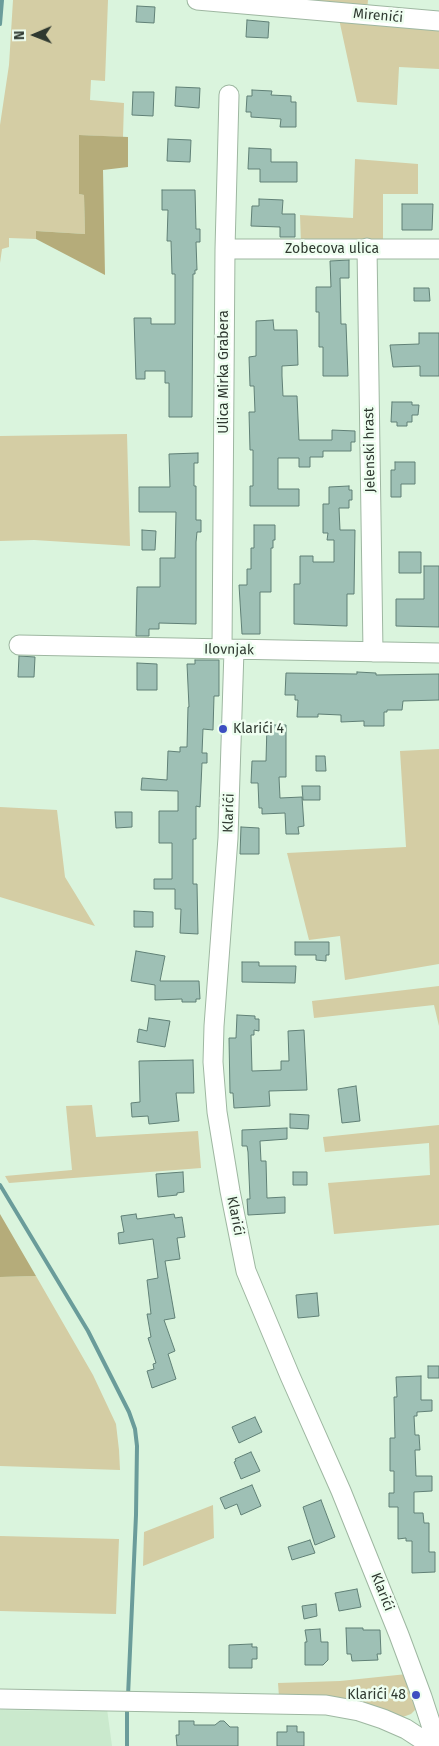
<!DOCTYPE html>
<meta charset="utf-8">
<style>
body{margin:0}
#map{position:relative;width:439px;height:1746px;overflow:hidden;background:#daf4dd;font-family:"Fira Sans",sans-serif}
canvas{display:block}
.north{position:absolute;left:10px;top:10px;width:50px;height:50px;-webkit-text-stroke:4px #eefef0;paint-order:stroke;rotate:269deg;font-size:14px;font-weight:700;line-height:20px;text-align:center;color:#2f3930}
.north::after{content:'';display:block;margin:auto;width:18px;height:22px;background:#2f3930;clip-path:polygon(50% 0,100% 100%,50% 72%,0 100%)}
</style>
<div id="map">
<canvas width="439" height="1746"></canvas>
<div class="north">N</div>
</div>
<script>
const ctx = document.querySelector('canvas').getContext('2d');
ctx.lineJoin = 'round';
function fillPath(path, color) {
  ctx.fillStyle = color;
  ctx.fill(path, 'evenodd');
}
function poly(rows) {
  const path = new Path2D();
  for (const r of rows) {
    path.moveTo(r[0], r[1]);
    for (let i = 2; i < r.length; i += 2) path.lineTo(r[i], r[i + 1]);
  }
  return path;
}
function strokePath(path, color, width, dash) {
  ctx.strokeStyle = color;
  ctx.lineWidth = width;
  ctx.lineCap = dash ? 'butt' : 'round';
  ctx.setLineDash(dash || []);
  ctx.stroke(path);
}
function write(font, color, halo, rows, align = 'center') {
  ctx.font = font + ' "Fira Sans",sans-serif';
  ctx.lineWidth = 5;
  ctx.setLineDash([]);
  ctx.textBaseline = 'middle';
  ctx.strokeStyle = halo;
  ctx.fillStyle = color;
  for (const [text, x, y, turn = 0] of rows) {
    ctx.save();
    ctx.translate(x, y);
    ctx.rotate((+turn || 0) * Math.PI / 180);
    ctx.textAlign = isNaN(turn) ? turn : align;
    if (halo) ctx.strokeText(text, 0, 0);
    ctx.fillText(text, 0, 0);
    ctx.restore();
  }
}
fillPath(poly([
 [107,1709,112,1746,0,1746,0,1710,72,1711]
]), '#cae9cd');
fillPath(poly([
 [13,0,108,0,105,81,91,80,90,100,124,103,123,137,79,135,79,194,84,195,85,234,36,231,36,239,9,238,9,247,2,249,0,263,0,125,9,65],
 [242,0,368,0,367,11],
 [339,19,439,27,439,69,399,67,397,105,357,102],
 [355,159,418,164,418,194,383,194,383,244,301,244,300,215,353,218],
 [127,434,130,546,34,540,0,541,0,436],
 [439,749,439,964,345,980,340,936,309,940,287,853,406,847,400,751],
 [0,807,57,810,65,877,95,926,0,897],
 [439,986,439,1026,434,1005,314,1018,312,1001],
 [92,1105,96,1137,198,1131,201,1168,9,1183,5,1176,72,1170,66,1106],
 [439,1125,439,1225,334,1234,328,1183,430,1175,429,1143,325,1152,323,1137],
 [36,1276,93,1375,116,1424,119,1450,120,1470,0,1466,0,1277],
 [213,1505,214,1538,143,1566,144,1532],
 [0,1536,119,1539,116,1614,0,1611],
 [407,1674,415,1705,415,1710,411,1714,400,1718,279,1697,278,1683,340,1681]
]), '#d4cda4');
fillPath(poly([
 [79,135,128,137,128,167,103,170,105,275,36,239,36,231,85,234,84,195,79,194],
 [0,1214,36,1276,0,1277]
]), '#b5ac7a');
strokePath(poly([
 [0,24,2,0],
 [0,1185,88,1331,129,1412,135,1429,137,1446,136,1515,128,1696],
 [127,1746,127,1706]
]), '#6a9c9a', 4);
const building = poly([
 [137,6,155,7,154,23,136,22,137,6],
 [247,20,269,22,268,38,246,37,247,20],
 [176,87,200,88,199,108,175,106,176,87],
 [252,90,272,91,271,95,291,96,291,102,296,102,296,127,280,127,281,119,251,117,251,112,246,112,247,96,252,96,252,90],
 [133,92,154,92,153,116,132,115,133,92],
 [168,139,191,140,190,162,167,161,168,139],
 [249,148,271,149,271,162,297,162,297,182,260,182,260,169,248,169,249,148],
 [162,190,195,190,196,229,200,229,200,242,196,242,197,270,195,270,195,274,193,274,192,417,169,417,169,383,165,383,165,371,145,371,145,379,136,379,134,318,151,318,151,324,175,324,175,274,172,274,171,241,167,241,168,210,162,210,162,190],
 [259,199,283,200,282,214,295,214,295,237,280,237,280,227,251,226,252,206,259,206,259,199],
 [402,204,433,204,432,230,402,230,402,204],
 [349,260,349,278,340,278,341,324,346,324,348,376,323,376,323,347,319,347,319,312,316,312,316,287,331,287,330,261,349,260],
 [414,288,429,288,430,301,414,301,414,288],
 [273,320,274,330,297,330,298,365,282,366,282,376,283,396,297,396,299,440,332,440,332,430,355,431,355,442,351,442,351,451,323,451,323,457,310,457,310,467,299,467,299,458,278,458,278,489,299,489,299,506,250,506,250,486,253,486,253,450,250,450,249,412,255,412,254,386,250,386,249,357,256,356,256,321,273,320],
 [419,333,439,333,439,376,420,376,420,366,393,367,390,345,419,344,419,333],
 [392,402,412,402,412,405,419,405,418,415,412,415,412,422,407,422,407,426,397,426,397,422,391,422,392,402],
 [198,453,198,463,194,463,194,486,196,486,196,520,201,520,201,532,197,532,196,542,196,624,159,623,159,629,149,629,149,636,136,636,137,587,160,587,160,558,175,558,176,512,139,512,139,487,170,487,169,454,198,453],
 [395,462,415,462,415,484,401,484,401,497,391,497,391,470,395,470,395,462],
 [349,486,349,490,352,490,352,500,349,500,349,508,339,508,340,530,355,530,354,594,347,594,347,626,294,624,294,584,300,584,300,556,313,556,313,562,334,562,334,540,327,540,328,533,323,533,323,504,329,504,329,487,349,486],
 [254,525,275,525,275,540,273,540,273,548,271,548,271,592,260,592,260,634,242,634,239,585,247,585,247,569,251,569,251,548,254,548,254,525],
 [142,530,156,531,155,550,142,550,142,530],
 [399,552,421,552,421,573,399,573,399,552],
 [424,566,439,566,439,627,396,626,396,599,424,599,424,566],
 [19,656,35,657,34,677,18,677,19,656],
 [195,660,219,660,219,696,214,696,213,730,203,729,202,753,207,753,207,763,202,763,200,807,196,806,196,839,193,839,193,884,197,884,198,934,180,933,181,909,175,909,175,889,154,889,154,879,172,879,172,843,159,843,159,811,178,811,178,791,141,790,142,778,167,780,168,751,180,752,180,747,187,747,188,707,189,707,187,664,195,664,195,660],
 [137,663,157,664,157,690,137,690,137,663],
 [357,672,376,673,376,675,439,674,439,700,403,701,402,710,387,710,387,712,384,712,384,726,364,726,364,721,341,722,341,715,318,714,318,717,297,717,298,700,295,700,295,695,285,695,286,673,357,674,357,672],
 [267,725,286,725,286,777,279,777,280,798,302,797,304,826,298,827,299,834,286,834,285,813,262,814,262,808,259,808,258,783,251,783,252,761,266,761,267,725],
 [316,756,325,756,326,771,316,771,316,756],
 [302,786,320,786,320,800,303,800,302,786],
 [115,812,132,812,132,827,116,828,115,812],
 [241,827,259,828,259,854,240,854,241,827],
 [134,911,153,912,153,927,134,927,134,911],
 [295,942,329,942,329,955,326,955,326,961,316,960,316,955,295,955,295,942],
 [136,951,165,956,160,981,199,981,200,999,196,999,196,1002,182,1002,182,999,155,1000,155,985,131,981,136,951],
 [242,962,259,962,259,966,296,966,295,983,242,982,242,962],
 [237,1015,255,1016,255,1019,259,1019,259,1031,254,1030,254,1035,251,1035,252,1071,281,1070,281,1061,289,1061,288,1031,304,1030,307,1090,269,1091,270,1106,234,1108,233,1093,230,1093,229,1038,236,1038,237,1015],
 [149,1018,170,1021,165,1047,137,1042,139,1029,147,1031,149,1018],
 [193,1060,194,1093,176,1093,179,1121,149,1124,148,1116,132,1117,131,1103,140,1102,139,1061,193,1060],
 [356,1086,360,1121,342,1123,338,1089,356,1086],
 [290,1114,309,1115,308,1129,290,1128,290,1114],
 [287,1128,287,1139,260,1141,261,1161,266,1161,267,1198,285,1197,285,1213,248,1215,247,1199,250,1199,248,1152,247,1146,242,1146,242,1130,287,1128],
 [183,1172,184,1192,177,1193,177,1195,158,1197,156,1174,183,1172],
 [293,1172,307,1172,307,1185,293,1185,293,1172],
 [136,1214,137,1219,174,1214,175,1218,182,1217,185,1237,177,1238,180,1259,165,1261,175,1318,164,1320,175,1351,168,1354,176,1379,152,1388,147,1371,154,1369,153,1364,156,1363,148,1338,151,1337,147,1314,151,1314,147,1280,158,1278,153,1239,119,1244,118,1233,124,1232,121,1216,136,1214],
 [317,1293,319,1316,298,1318,296,1295,317,1293],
 [428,1366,439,1366,439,1378,428,1378,428,1366],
 [421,1376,421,1400,432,1400,432,1411,417,1412,417,1416,414,1416,415,1435,419,1435,420,1450,415,1450,416,1476,432,1476,432,1491,414,1492,414,1513,423,1513,424,1523,429,1523,429,1552,435,1552,435,1572,412,1573,412,1541,406,1541,406,1538,398,1539,398,1507,389,1507,389,1493,394,1493,394,1471,390,1471,390,1438,395,1438,394,1397,397,1397,396,1377,421,1376],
 [255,1417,262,1432,239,1443,232,1427,255,1417],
 [251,1452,260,1471,241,1479,234,1462,236,1461,235,1459,251,1452],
 [252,1485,261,1506,241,1515,237,1504,225,1509,220,1498,252,1485],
 [321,1500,335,1537,315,1545,303,1507,321,1500],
 [310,1540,315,1553,292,1560,288,1547,310,1540],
 [357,1589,361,1607,339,1611,335,1593,357,1589],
 [316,1604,317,1616,304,1619,302,1606,316,1604],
 [346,1628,363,1628,363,1630,380,1630,381,1654,377,1654,378,1660,352,1661,351,1654,347,1654,346,1628],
 [320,1629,321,1642,328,1642,328,1660,323,1665,305,1665,305,1642,307,1642,305,1630,320,1629],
 [252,1644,252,1647,257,1647,257,1659,252,1659,252,1668,229,1668,229,1645,252,1644],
 [179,1721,194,1721,194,1725,215,1725,220,1721,224,1721,230,1727,238,1727,238,1746,177,1746,176,1735,179,1735,179,1721],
 [287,1726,297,1726,297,1732,304,1732,304,1746,277,1746,277,1732,287,1732,287,1726]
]);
fillPath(building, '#9ec0b5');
strokePath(building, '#608076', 1);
const minor = poly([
 [197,0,439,21],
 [367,248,373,652],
 [225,249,439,249],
 [19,645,439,653],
 [222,649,225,249,229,95],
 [234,650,228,838,214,1026,213,1062,217,1112,230,1191,246,1271,290,1376,341,1491,399,1635,422,1697,438,1746],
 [0,1699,326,1705,359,1711,383,1719,406,1729,432,1746]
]);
strokePath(minor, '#9eb7a1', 21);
strokePath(minor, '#fff', 19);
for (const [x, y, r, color] of [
 [223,729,5,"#3d4ec1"],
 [416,1695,5,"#3d4ec1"]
]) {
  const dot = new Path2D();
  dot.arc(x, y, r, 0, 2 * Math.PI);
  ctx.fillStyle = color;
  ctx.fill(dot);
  strokePath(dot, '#eefef0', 2);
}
write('14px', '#2f3930', '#eefef0', [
 ["Mirenići",378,16,5],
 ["Zobecova ulica",332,249],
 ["Ulica Mirka Grabera",224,372,-90],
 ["Jelenski hrast",370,450,-91],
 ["Ilovnjak",229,650,1],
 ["Klarići",229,813,-88],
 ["Klarići",235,1216,79],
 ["Klarići",382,1592,68]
]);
write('14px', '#2f3930', '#eefef0', [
 ["Klarići 4",233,729],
 ["Klarići 48",406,1695,"right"]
], 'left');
</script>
